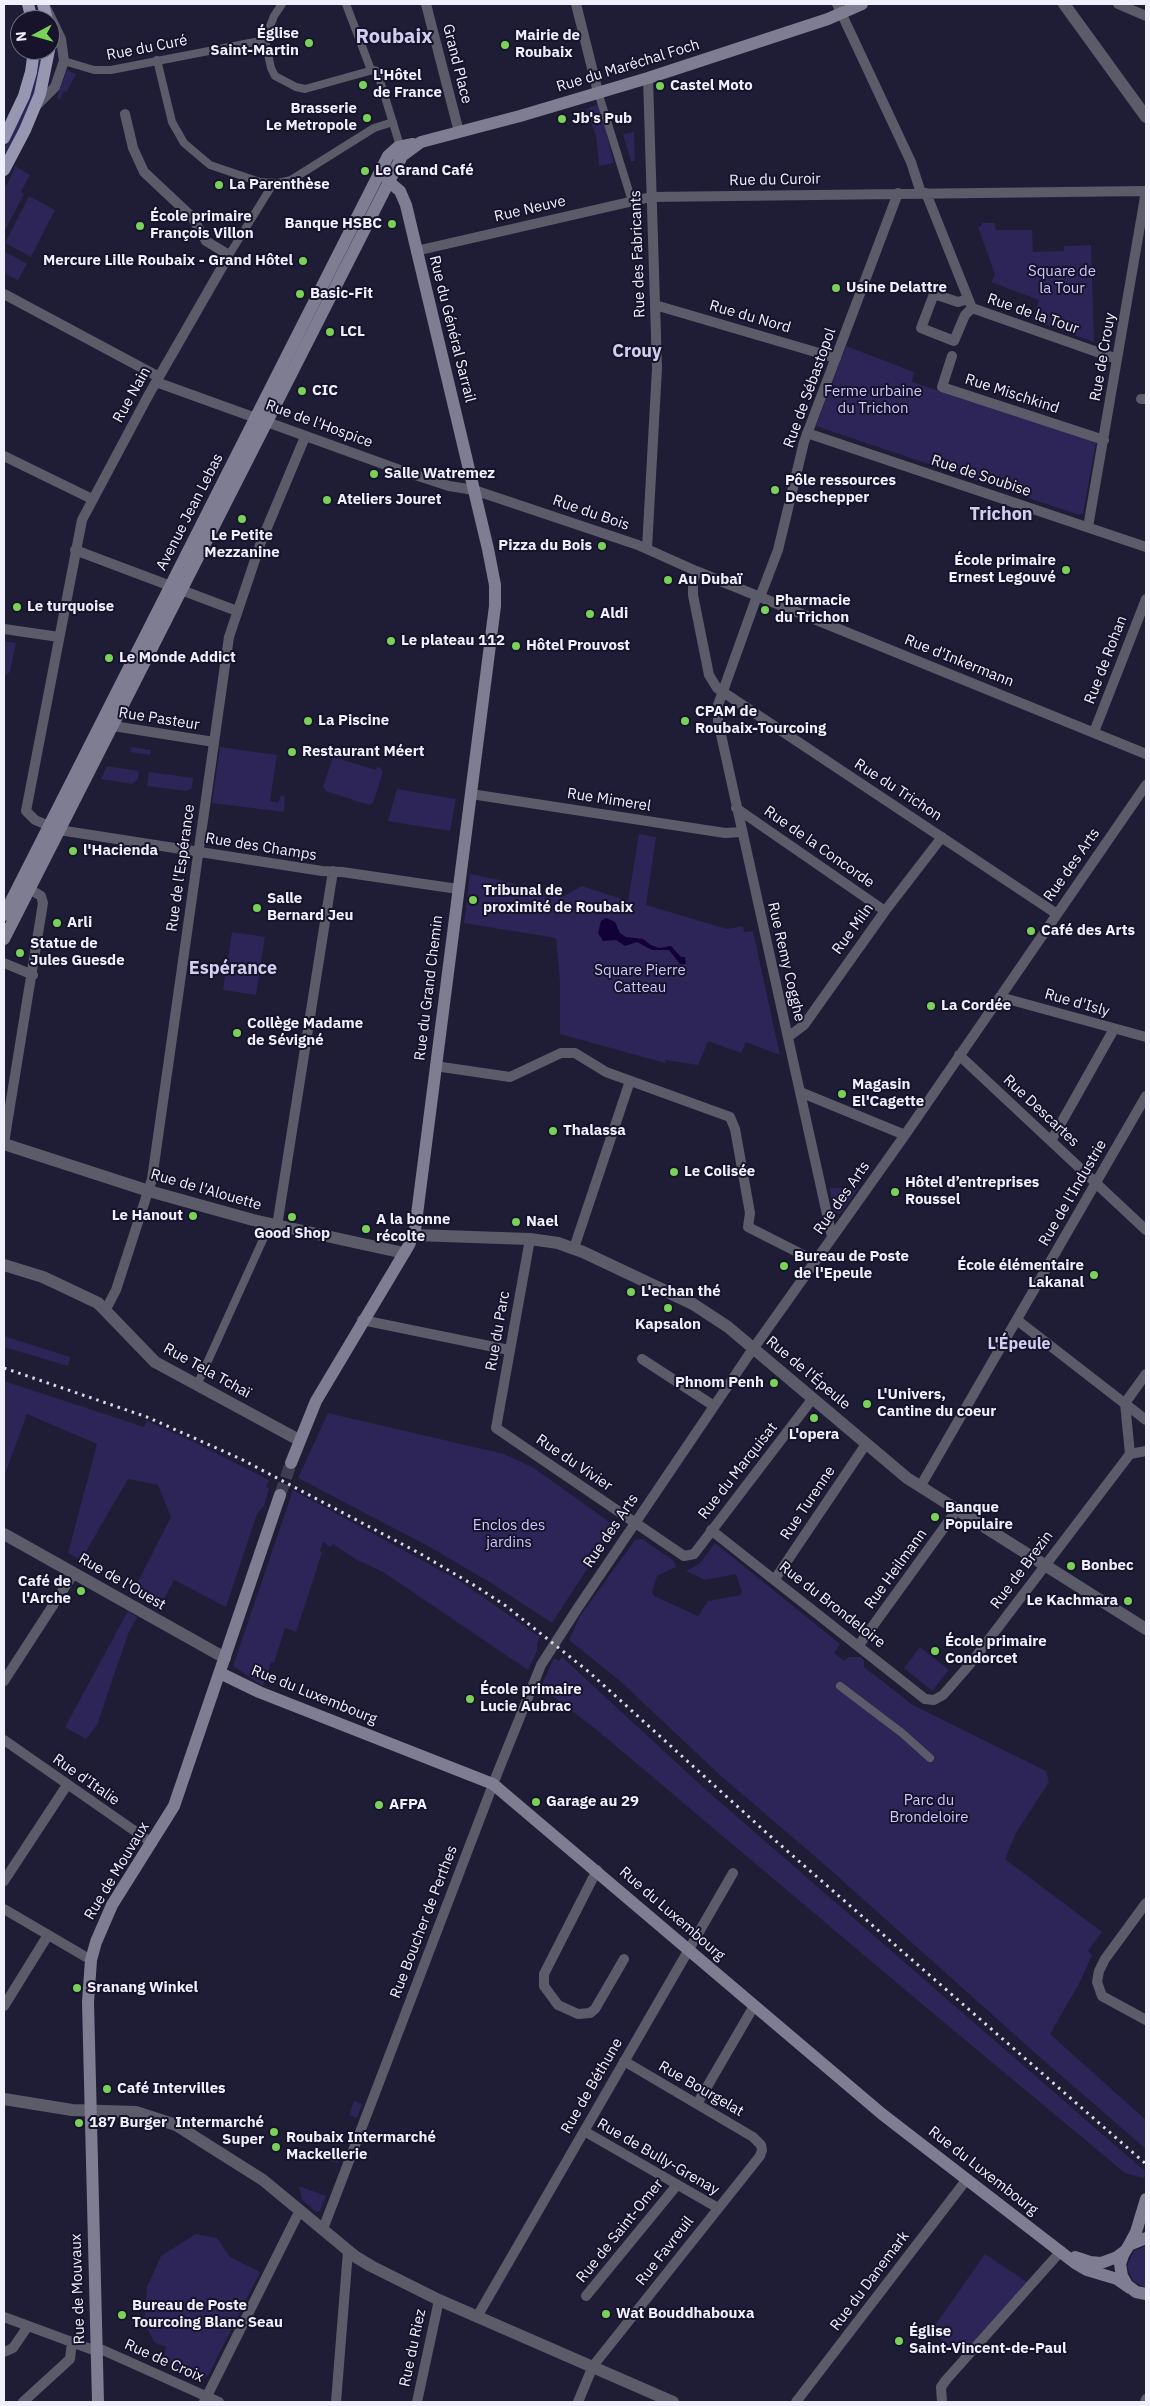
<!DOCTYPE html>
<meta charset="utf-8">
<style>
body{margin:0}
#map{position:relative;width:1150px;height:2406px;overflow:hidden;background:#1f1c35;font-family:"IBM Plex Sans",sans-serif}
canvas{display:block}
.frame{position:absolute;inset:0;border:5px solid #f0effd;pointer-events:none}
.north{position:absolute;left:10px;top:10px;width:50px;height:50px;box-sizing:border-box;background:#16132b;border:1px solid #6d6b7f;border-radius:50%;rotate:264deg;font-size:14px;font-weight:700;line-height:20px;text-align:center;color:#f0effd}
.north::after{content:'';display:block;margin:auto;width:18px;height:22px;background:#79d157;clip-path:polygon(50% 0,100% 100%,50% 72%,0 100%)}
</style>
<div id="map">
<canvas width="1150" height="2406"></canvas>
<div class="frame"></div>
<div class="north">N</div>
</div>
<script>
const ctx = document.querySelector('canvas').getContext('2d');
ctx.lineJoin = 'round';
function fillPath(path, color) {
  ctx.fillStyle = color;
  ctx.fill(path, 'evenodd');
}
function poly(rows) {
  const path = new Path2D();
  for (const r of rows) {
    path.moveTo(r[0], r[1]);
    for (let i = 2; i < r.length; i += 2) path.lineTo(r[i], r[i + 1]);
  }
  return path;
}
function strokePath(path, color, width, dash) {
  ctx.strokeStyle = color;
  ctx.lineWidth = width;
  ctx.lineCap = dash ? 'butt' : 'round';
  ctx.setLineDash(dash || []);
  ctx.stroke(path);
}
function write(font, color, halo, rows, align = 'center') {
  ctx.font = font + ' "IBM Plex Sans",sans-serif';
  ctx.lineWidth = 4;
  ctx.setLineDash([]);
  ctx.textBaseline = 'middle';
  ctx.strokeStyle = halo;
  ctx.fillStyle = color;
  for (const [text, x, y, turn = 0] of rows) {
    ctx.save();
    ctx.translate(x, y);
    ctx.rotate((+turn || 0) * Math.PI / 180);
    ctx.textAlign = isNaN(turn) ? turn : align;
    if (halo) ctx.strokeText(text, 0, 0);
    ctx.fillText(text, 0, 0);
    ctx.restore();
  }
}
fillPath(poly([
 [38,50,43,50,37,86,24,120,4,158,4,148,22,114],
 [67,70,76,74,67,91,63,92,60,99,57,98],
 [599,104,614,163,599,166,596,136,586,109],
 [634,132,635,161,631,161,623,134],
 [15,166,30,175,21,192,24,194,4,232,4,187,8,183],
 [29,196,55,210,31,257,5,243],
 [982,223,995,223,996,230,1032,230,1033,252,1064,251,1064,246,1091,245,1094,342,1032,320,1039,300,991,282,995,275,978,227,981,226],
 [4,251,27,264,18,280,4,273],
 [846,346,914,372,912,382,1096,442,1083,513,1079,515,816,426],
 [4,641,16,643,10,672,4,676],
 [131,747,151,750,150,755,130,752],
 [220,747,277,755,270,801,278,803,281,795,285,796,284,812,212,803],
 [337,754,341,755,340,759,376,770,377,767,381,768,383,772,373,803,369,805,326,791,323,787,333,757],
 [107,766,139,771,138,779,132,784,101,779],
 [149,772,193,778,192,788,187,791,147,786],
 [397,789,456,799,450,831,388,821],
 [639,834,656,837,646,905,727,929,743,926,744,932,753,931,780,1055,746,1042,741,1053,708,1041,698,1065,665,1060,665,1063,560,1034,560,982,556,938,464,923,470,874,500,880,562,897,582,886,628,901],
 [232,932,265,937,256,995,223,990],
 [830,1188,858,1188,840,1214,833,1211],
 [4,1336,70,1357,68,1366,4,1347],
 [4,1381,144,1427,147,1421,194,1442,269,1480,266,1487,269,1488,264,1506,257,1514,226,1607,174,1580,159,1609,132,1593,171,1517,158,1485,128,1479,81,1560,68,1553,97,1444,27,1414,4,1477],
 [328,1413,504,1454,534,1468,615,1526,552,1623,491,1583,428,1546,298,1478],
 [293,1490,460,1581,540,1637,537,1644,537,1651,528,1670,383,1572,355,1559,333,1544,330,1547,323,1542,320,1551,322,1553,296,1632,285,1628,274,1663,271,1662,263,1686,233,1666],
 [642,1539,674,1561,676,1567,657,1576,652,1592,654,1596,698,1616,708,1601,740,1595,742,1592,736,1574,705,1580,686,1571,699,1564,715,1543,840,1644,834,1653,844,1661,849,1657,861,1657,864,1661,864,1667,913,1705,1046,1771,1049,1782,1016,1833,1005,1859,1102,1932,1088,1951,1092,1955,1080,1982,1050,2034,1146,2120,1146,2149,1034,2052,826,1866,721,1776,620,1681,569,1640,580,1616,635,1540],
 [128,1611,137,1617,128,1634,97,1725,86,1739,65,1727],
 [920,1647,949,1670,932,1691,904,1668],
 [562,1657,705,1789,1146,2172,1146,2175,1143,2178,1125,2173,935,2015,598,1731,541,1687,554,1658,559,1661],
 [354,2101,362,2104,357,2118,349,2115],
 [337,2147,344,2150,338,2163,331,2161],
 [299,2186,326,2196,320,2211,316,2212,302,2200],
 [196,2234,217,2238,230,2257,260,2272,208,2376,199,2380,162,2362,166,2347,155,2343,144,2323,147,2287,161,2256],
 [1146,2246,1146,2288,1133,2281,1127,2266,1134,2251],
 [985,2254,1027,2282,963,2356,931,2331]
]), '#2d2457');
fillPath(poly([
 [606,918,615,922,620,933,626,937,643,939,651,945,659,948,671,946,681,957,685,957,686,964,680,964,669,950,652,950,637,942,625,946,616,940,603,941,598,933,601,921]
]), '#110136');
strokePath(poly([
 [280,1495,291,1463]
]), '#3e3c53', 12, [12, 6]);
strokePath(poly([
 [282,4,274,16,265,40,271,68,275,76,296,87,305,89,373,70,377,71,401,149],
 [346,4,371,70],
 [157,60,172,122,184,143,210,165,260,182,278,183,291,180,374,128,393,122],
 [64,61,94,70,111,70,265,40],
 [598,92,632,201],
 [229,255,273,184],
 [197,1385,266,1233,266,1224],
 [840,1686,902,1733,930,1758]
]), '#5c5b69', 8);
strokePath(poly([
 [426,4,459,132],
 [576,4,598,92],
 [837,4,911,162,921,193],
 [1118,4,1146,16],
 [37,105,55,87,64,61,61,39,46,8],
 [125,114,133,148,144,172,192,217,206,241,229,255,148,396,82,520,26,811,35,820,59,830,322,871,342,872,458,889],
 [926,193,972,308,1117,359],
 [416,251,651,197,1146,191],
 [4,294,159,377],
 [968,299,958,302,934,294,921,328,954,341,965,315,972,308],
 [655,305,836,358],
 [952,356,942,387,1104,440],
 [156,382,400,470,449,486,474,490,638,545,696,571,1146,754],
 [1141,399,1146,399],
 [807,433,1146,547],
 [4,456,92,499],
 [1088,527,1146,191],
 [647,548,657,368,648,78],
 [75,550,237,611],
 [696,571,693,582,693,595,709,675,717,688,1057,914],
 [757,596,718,705,718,721,832,1237],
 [760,597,778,550,804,442,898,193],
 [4,629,59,637],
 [107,725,214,742],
 [1094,732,1146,599],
 [471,794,725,833,742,832],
 [736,808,885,911],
 [4,963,33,975],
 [1000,997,1146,1037],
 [788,1037,804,1025,885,911,942,837],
 [959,1055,1146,1230],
 [435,1066,510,1077,561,1053,575,1053,606,1072,730,1117,735,1129,750,1213,748,1227,815,1261],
 [800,1092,905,1135],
 [1051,1141,1114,1029],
 [4,1143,43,903,41,896,23,885],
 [277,1226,333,871],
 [530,1239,496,1428,684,1556,694,1554,813,1398],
 [574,1248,630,1081],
 [106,1309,116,1290,152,1179,229,637,261,542,305,437],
 [362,1320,509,1350],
 [1017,1320,1146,1420],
 [642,1359,714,1406],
 [1130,1454,1125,1403,1146,1374],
 [1130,1454,1146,1451],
 [920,1487,1146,1096],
 [711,1530,925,1699,934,1700,943,1695,971,1663,1130,1454],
 [775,1579,866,1444],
 [859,1645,956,1511],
 [4,1681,74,1573],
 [4,1740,152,1843],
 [597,1870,544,1974,544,1986,558,2005,578,2014,590,2013,595,2009,624,1959],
 [4,1881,67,1785],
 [1146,1903,1105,1959,1099,1971,1097,1982,1102,1996,1146,2020],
 [4,1909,91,1960],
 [4,2006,48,1935],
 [697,2104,754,2006],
 [584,2131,718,2208],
 [323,2229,497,1774,541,1665,577,1609,748,1356,905,1135,1146,785],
 [586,2296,677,2185],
 [478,2315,733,1873],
 [4,2317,96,2351],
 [96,2347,219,2402],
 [4,2352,13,2348,28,2326],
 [23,2402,70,2359,72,2342],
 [204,2402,300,2210],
 [336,2402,348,2251],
 [417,2402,439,2300],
 [578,2402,593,2366,760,2156,762,2150,761,2145,753,2137,624,2061],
 [796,2402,967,2179],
 [942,2402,941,2387,946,2380,1061,2251],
 [1145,2402,1146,2399]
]), '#5c5b69', 10);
strokePath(poly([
 [1064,4,1146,117],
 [4,1144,149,1191,253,1220,404,1253],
 [414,1235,530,1239,558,1243,583,1252,693,1304,728,1327,907,1478,1146,1629],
 [4,1265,43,1277,98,1303,155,1362,299,1440],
 [4,1534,225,1658],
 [4,2099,72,2110,136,2112,176,2125,263,2180,356,2257,371,2266,439,2300,673,2402]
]), '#5c5b69', 12);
strokePath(poly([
 [4,915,388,156,398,147,413,144],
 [4,939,402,156,421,142,520,116,648,78,828,19,862,4],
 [291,1463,316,1401,409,1245,415,1230,495,606,495,585,488,549,406,205,400,191,388,181],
 [220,1673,259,1692,493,1784,882,2114,1075,2263,1087,2270,1117,2279,1130,2288],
 [1146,2238,1129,2245,1123,2255,1120,2264,1122,2276,1127,2285,1136,2292,1146,2294],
 [1129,2245,1136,2232,1146,2199],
 [1075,2257,1090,2262,1101,2263,1117,2257,1125,2251],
 [98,2402,88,2002,91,1960,96,1942,112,1905,174,1806,280,1495]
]), '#7e7d92', 12);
strokePath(poly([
 [28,4,32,20],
 [43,4,47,20],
 [4,138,24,96,31,72,34,50],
 [4,170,25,130,40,94,49,50]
]), '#9897b2', 12);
strokePath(poly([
 [4,1368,147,1417,241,1459,419,1553,477,1587,506,1606,589,1672,769,1835,1146,2164]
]), '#dad9e8', 3, [2.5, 5]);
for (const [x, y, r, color] of [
 [309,43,5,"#79d157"],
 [505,45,5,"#79d157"],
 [363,85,5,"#79d157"],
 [660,86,5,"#79d157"],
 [367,118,5,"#79d157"],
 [562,119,5,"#79d157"],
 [365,171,5,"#79d157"],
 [219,185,5,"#79d157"],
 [392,224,5,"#79d157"],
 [140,226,5,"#79d157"],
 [303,261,5,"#79d157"],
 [836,288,5,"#79d157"],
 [300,294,5,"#79d157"],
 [330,332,5,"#79d157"],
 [302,391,5,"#79d157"],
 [374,474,5,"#79d157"],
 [775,490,5,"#79d157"],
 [327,500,5,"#79d157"],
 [242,519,5,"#79d157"],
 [602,546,5,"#79d157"],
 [1066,570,5,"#79d157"],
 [668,580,5,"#79d157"],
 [17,607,5,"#79d157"],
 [765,610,5,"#79d157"],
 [590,614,5,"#79d157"],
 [391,641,5,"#79d157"],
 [516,646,5,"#79d157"],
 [109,658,5,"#79d157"],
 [308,721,5,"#79d157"],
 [685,721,5,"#79d157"],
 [292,752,5,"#79d157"],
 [73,851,5,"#79d157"],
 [473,900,5,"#79d157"],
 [257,908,5,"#79d157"],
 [57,923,5,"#79d157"],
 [1031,931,5,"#79d157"],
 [20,953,5,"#79d157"],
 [931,1006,5,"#79d157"],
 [237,1033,5,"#79d157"],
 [842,1094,5,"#79d157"],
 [553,1131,5,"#79d157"],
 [674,1172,5,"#79d157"],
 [895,1192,5,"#79d157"],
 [193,1216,5,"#79d157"],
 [292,1217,5,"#79d157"],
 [516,1222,5,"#79d157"],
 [366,1229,5,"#79d157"],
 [784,1266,5,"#79d157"],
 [1094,1275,5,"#79d157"],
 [631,1292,5,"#79d157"],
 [668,1308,5,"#79d157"],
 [774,1383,5,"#79d157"],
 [867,1404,5,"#79d157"],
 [814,1418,5,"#79d157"],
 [935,1517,5,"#79d157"],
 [1071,1566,5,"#79d157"],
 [81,1591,5,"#79d157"],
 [1128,1601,5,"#79d157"],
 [935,1651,5,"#79d157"],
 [470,1699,5,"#79d157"],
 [536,1802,5,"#79d157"],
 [379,1805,5,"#79d157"],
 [77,1988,5,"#79d157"],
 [107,2089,5,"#79d157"],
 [79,2123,5,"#79d157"],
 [274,2132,5,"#79d157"],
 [276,2147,5,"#79d157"],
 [606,2314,5,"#79d157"],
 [122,2315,5,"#79d157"],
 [899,2341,5,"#79d157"]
]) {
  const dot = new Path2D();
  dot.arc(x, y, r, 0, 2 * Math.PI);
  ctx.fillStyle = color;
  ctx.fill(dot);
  strokePath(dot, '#16132b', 2);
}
write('bold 15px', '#f0effd', '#16132b', [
 ["Église",299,34,"right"],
 ["Saint-Martin",299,51,"right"],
 ["Mairie de",515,36],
 ["Roubaix",515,53],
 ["L'Hôtel",373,76],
 ["de France",373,93],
 ["Castel Moto",670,86],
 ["Brasserie",357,109,"right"],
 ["Le Metropole",357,126,"right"],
 ["Jb's Pub",572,119],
 ["Le Grand Café",375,171],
 ["La Parenthèse",229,185],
 ["École primaire",150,217],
 ["François Villon",150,234],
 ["Banque HSBC",382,224,"right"],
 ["Mercure Lille Roubaix - Grand Hôtel",293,261,"right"],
 ["Usine Delattre",846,288],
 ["Basic-Fit",310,294],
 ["LCL",340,332],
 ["CIC",312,391],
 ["Salle Watremez",384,474],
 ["Pôle ressources",785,481],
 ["Deschepper",785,498],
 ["Ateliers Jouret",337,500],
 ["Le Petite",242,536,"center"],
 ["Mezzanine",242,553,"center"],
 ["Pizza du Bois",592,546,"right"],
 ["École primaire",1056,561,"right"],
 ["Ernest Legouvé",1056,578,"right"],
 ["Au Dubaï",678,580],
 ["Pharmacie",775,601],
 ["du Trichon",775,618],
 ["Le turquoise",27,607],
 ["Aldi",600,614],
 ["Le plateau 112",401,641],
 ["Hôtel Prouvost",526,646],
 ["Le Monde Addict",119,658],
 ["CPAM de",695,712],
 ["Roubaix-Tourcoing",695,729],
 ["La Piscine",318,721],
 ["Restaurant Méert",302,752],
 ["l'Hacienda",83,851],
 ["Tribunal de",483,891],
 ["proximité de Roubaix",483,908],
 ["Salle",267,899],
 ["Bernard Jeu",267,916],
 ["Arli",67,923],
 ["Café des Arts",1041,931],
 ["Statue de",30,944],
 ["Jules Guesde",30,961],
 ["La Cordée",941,1006],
 ["Collège Madame",247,1024],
 ["de Sévigné",247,1041],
 ["Magasin",852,1085],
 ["El'Cagette",852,1102],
 ["Thalassa",563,1131],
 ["Le Colisée",684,1172],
 ["Hôtel d’entreprises",905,1183],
 ["Roussel",905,1200],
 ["Le Hanout",183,1216,"right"],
 ["A la bonne",376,1220],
 ["récolte",376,1237],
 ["Nael",526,1222],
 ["Good Shop",292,1234,"center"],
 ["Bureau de Poste",794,1257],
 ["de l'Epeule",794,1274],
 ["École élémentaire",1084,1266,"right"],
 ["Lakanal",1084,1283,"right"],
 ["L'echan thé",641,1292],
 ["Kapsalon",668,1325,"center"],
 ["Phnom Penh",764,1383,"right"],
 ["L'Univers,",877,1395],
 ["Cantine du coeur",877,1412],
 ["L'opera",814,1435,"center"],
 ["Banque",945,1508],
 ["Populaire",945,1525],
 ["Bonbec",1081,1566],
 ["Café de",71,1582,"right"],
 ["l'Arche",71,1599,"right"],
 ["Le Kachmara",1118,1601,"right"],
 ["École primaire",945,1642],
 ["Condorcet",945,1659],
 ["École primaire",480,1690],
 ["Lucie Aubrac",480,1707],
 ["Garage au 29",546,1802],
 ["AFPA",389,1805],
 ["Sranang Winkel",87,1988],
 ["Café Intervilles",117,2089],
 ["187 Burger",89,2123],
 ["Intermarché",264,2123,"right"],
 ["Super",264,2140,"right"],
 ["Roubaix Intermarché",286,2138],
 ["Mackellerie",286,2155],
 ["Bureau de Poste",132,2306],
 ["Tourcoing Blanc Seau",132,2323],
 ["Wat Bouddhabouxa",616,2314],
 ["Église",909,2332],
 ["Saint-Vincent-de-Paul",909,2349]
], 'left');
write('15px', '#f0effd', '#16132b', [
 ["Rue du Curé",147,48,-11],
 ["Grand Place",457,64,76],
 ["Rue du Maréchal Foch",628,66,-17],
 ["Rue du Curoir",775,180,-1],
 ["Rue Neuve",530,209,-13],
 ["Rue des Fabricants",638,254,-92],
 ["Rue de la Tour",1033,314,19],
 ["Rue du Nord",750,317,16],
 ["Rue du Général Sarrail",452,329,76],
 ["Rue de Crouy",1103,357,-80],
 ["Rue de Sébastopol",810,388,-70],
 ["Rue Mischkind",1012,394,18],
 ["Rue Nain",132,395,-61],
 ["Rue de l'Hospice",319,424,20],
 ["Rue de Soubise",981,476,18],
 ["Avenue Jean Lebas",190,512,-63],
 ["Rue du Bois",591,513,19],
 ["Rue de Rohan",1106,660,-69],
 ["Rue d'Inkermann",959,661,22],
 ["Rue Pasteur",159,719,9],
 ["Rue du Trichon",898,790,33],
 ["Rue Mimerel",609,800,9],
 ["Rue des Champs",261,847,9],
 ["Rue de la Concorde",819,847,35],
 ["Rue des Arts",1072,865,-55],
 ["Rue de l'Espérance",181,868,-82],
 ["Rue Miln",853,929,-54],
 ["Rue Remy Cogghe",786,962,77],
 ["Rue du Grand Chemin",429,988,-83],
 ["Rue d'Isly",1077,1003,16],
 ["Rue Descartes",1041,1111,43],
 ["Rue de l'Alouette",206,1190,16],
 ["Rue de l'Industrie",1073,1193,-60],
 ["Rue des Arts",842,1198,-55],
 ["Rue du Parc",498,1331,-80],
 ["Rue Tela Tchaï",207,1371,29],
 ["Rue de l'Épeule",808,1373,40],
 ["Rue du Vivier",574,1463,34],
 ["Rue du Marquisat",738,1471,-52],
 ["Rue Turenne",808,1503,-56],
 ["Rue des Arts",611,1531,-56],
 ["Rue Heilmann",896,1569,-54],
 ["Rue de Brezin",1022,1570,-53],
 ["Rue de l'Ouest",122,1582,30],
 ["Rue du Brondeloire",832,1605,38],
 ["Rue du Luxembourg",314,1695,22],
 ["Rue d'Italie",86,1780,35],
 ["Rue de Mouvaux",117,1871,-59],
 ["Rue du Luxembourg",672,1914,41],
 ["Rue Boucher de Perthes",424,1922,-69],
 ["Rue de Béthune",592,2086,-60],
 ["Rue Bourgelat",701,2089,30],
 ["Rue de Bully-Grenay",658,2157,30],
 ["Rue du Luxembourg",983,2171,38],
 ["Rue de Saint-Omer",620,2231,-51],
 ["Rue Favreuil",665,2251,-52],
 ["Rue du Danemark",870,2281,-53],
 ["Rue de Mouvaux",78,2289,-92],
 ["Rue du Riez",413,2348,-78],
 ["Rue de Croix",164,2361,24]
]);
write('15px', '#cbc7fe', '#16132b', [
 ["Square de",1062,272],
 ["la Tour",1062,289],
 ["Ferme urbaine",873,392],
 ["du Trichon",873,409],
 ["Square Pierre",640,971],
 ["Catteau",640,988],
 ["Enclos des",509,1526],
 ["jardins",509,1543],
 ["Parc du",929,1801],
 ["Brondeloire",929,1818]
]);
write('bold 16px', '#d1cff1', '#16132b', [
 ["L'Épeule",1019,1344]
]);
write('bold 18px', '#d1cff1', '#16132b', [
 ["Crouy",637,352],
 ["Trichon",1001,515],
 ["Espérance",233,969]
]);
write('bold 20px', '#d1cff1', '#16132b', [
 ["Roubaix",394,37]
]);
</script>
